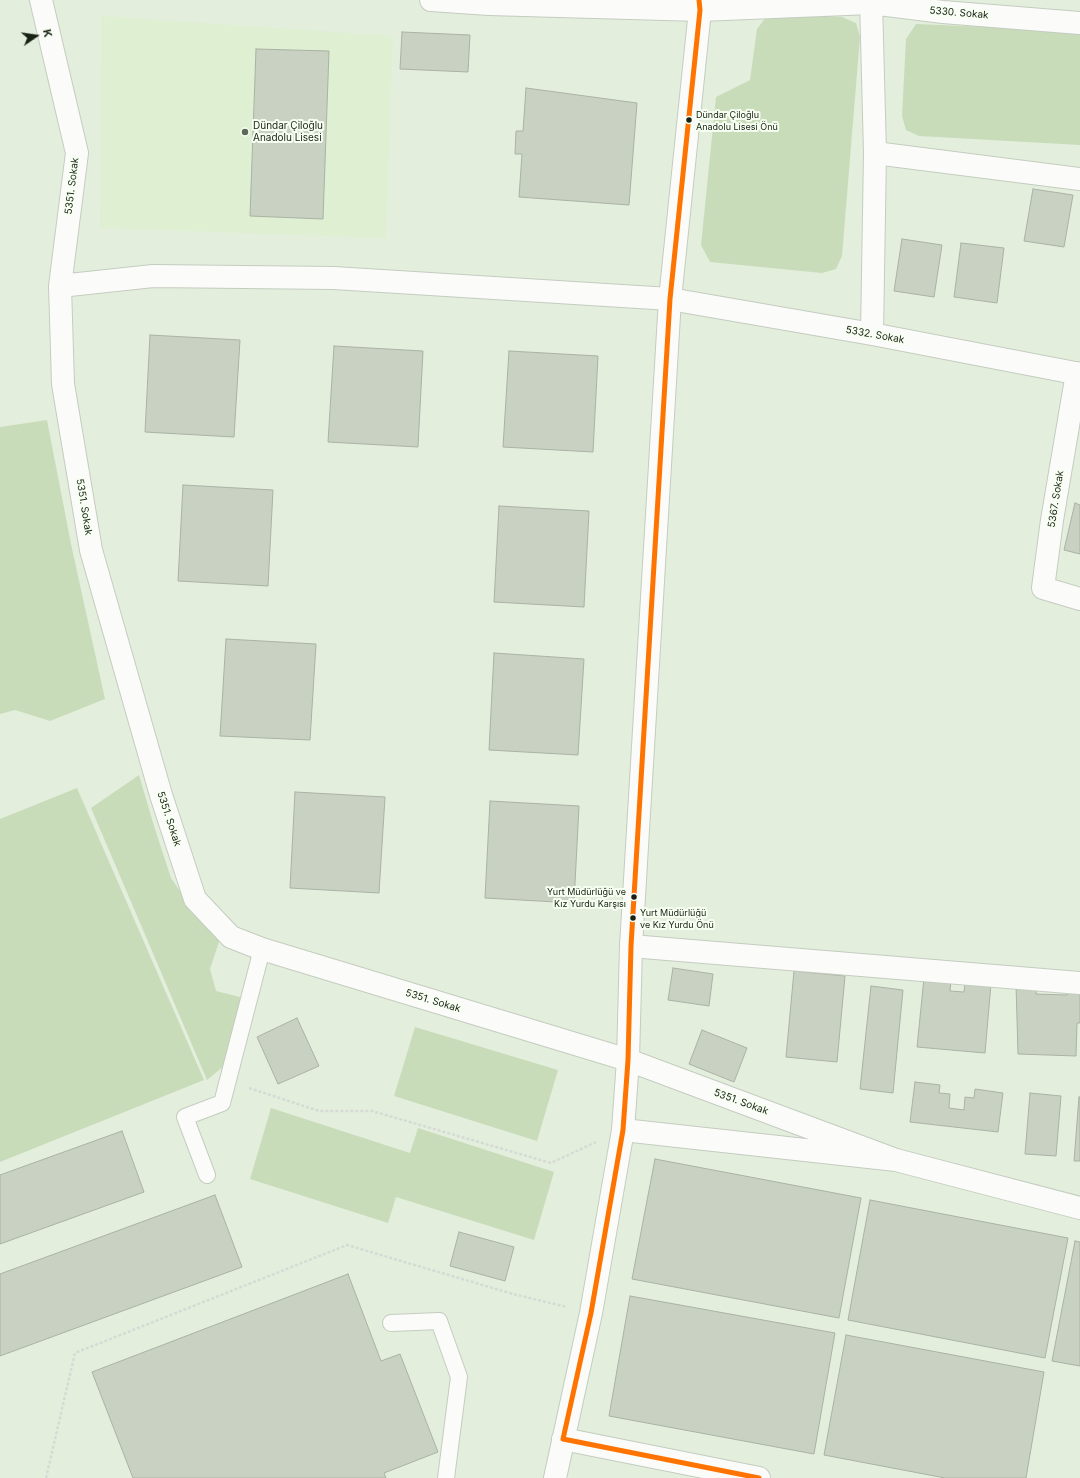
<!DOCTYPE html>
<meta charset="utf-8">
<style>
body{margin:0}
#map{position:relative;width:1080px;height:1478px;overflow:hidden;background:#e4eedd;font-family:Inter,sans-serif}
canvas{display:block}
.north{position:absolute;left:16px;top:16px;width:40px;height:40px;-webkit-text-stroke:3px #f7fff2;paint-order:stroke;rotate:77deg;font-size:11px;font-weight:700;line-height:16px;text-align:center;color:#192014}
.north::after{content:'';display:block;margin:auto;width:14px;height:18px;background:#192014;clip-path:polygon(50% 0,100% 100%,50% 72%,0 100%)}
</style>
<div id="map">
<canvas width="1080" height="1478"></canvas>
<div class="north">K</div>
</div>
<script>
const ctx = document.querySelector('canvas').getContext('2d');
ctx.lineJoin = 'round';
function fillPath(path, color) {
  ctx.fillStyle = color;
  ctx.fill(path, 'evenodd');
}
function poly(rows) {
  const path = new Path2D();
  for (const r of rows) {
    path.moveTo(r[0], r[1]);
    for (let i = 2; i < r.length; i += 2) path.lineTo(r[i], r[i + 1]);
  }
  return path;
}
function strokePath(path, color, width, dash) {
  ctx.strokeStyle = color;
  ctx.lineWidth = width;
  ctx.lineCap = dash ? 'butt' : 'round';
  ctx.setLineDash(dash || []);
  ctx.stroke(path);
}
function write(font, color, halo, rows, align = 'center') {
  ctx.font = font + ' Inter,sans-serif';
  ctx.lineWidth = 4;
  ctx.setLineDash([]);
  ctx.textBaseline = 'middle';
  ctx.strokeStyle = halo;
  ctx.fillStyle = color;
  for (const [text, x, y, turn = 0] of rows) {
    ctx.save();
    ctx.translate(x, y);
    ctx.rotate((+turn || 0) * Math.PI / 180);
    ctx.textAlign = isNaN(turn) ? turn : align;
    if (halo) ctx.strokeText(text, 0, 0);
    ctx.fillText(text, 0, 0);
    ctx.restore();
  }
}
fillPath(poly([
 [101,16,393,36,386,238,100,228]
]), '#deefd2');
fillPath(poly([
 [769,13,842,17,856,23,860,37,842,256,836,269,822,273,710,262,701,245,716,97,750,80,757,29],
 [916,24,1080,31,1080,145,919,136,906,130,902,116,906,39],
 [47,420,71,544,105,699,50,721,15,710,0,714,0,427],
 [139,775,154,826,171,878,197,916,220,939,210,969,216,991,244,998,230,1061,207,1080,91,808],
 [77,788,204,1080,0,1162,0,819],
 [415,1027,558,1070,537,1141,394,1096],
 [271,1108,410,1153,418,1128,554,1172,534,1240,396,1197,388,1223,250,1179]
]), '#c8dcba');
const building = poly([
 [402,32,470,35,468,72,400,69,402,32],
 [256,49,329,51,323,219,250,216,256,49],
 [526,88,637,103,629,205,519,197,522,154,515,154,516,131,523,131,526,88],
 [1033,189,1073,195,1064,247,1024,241,1033,189],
 [902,239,942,245,934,297,894,291,902,239],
 [961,243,1004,248,997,303,954,297,961,243],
 [150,335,240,340,234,437,145,432,150,335],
 [334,346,423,351,418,447,328,442,334,346],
 [509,351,598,356,593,452,503,447,509,351],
 [183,485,273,490,268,586,178,581,183,485],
 [1075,503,1080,505,1080,554,1064,550,1075,503],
 [499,506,589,511,584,607,494,602,499,506],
 [226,639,316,644,310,740,220,736,226,639],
 [494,653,584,659,578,755,489,750,494,653],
 [295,792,385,797,379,893,290,888,295,792],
 [490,801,579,806,574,903,485,898,490,801],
 [673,968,713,974,709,1006,668,1000,673,968],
 [794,971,845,976,837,1062,786,1057,794,971],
 [924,978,951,980,950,991,964,992,965,981,991,984,985,1053,917,1047,924,978],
 [1016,984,1037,985,1036,994,1067,995,1067,986,1080,986,1080,1023,1077,1023,1076,1056,1018,1054,1016,984],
 [871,986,903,990,893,1093,860,1089,871,986],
 [297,1018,319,1066,278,1084,257,1037,297,1018],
 [702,1030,747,1048,734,1082,689,1064,702,1030],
 [915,1082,940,1085,939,1093,950,1094,949,1108,964,1110,965,1097,974,1098,975,1089,1003,1093,998,1132,910,1122,915,1082],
 [1030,1093,1061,1096,1056,1156,1025,1154,1030,1093],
 [1079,1097,1080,1097,1080,1161,1074,1161,1079,1097],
 [122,1131,144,1192,0,1244,0,1175,122,1131],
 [655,1159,861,1198,839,1318,632,1279,655,1159],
 [215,1195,242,1267,0,1356,0,1274,215,1195],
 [870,1200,1068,1238,1045,1358,848,1320,870,1200],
 [459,1232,514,1247,505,1281,450,1266,459,1232],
 [1075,1241,1080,1242,1080,1366,1052,1361,1075,1241],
 [348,1274,381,1361,400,1354,438,1452,384,1473,386,1478,133,1478,92,1372,348,1274],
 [630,1296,835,1333,814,1454,609,1416,630,1296],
 [846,1335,1044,1372,1026,1478,945,1478,824,1455,846,1335]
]);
fillPath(building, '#c9d1c3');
strokePath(building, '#aab2a5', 1);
const service = poly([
 [207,1175,185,1117,222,1103,262,949],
 [391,1323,439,1321,459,1377,446,1478]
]);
const minor = poly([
 [41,0,77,153,60,286,63,384,91,550,161,795,195,899,231,937,262,949,628,1060,896,1160],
 [431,0,489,4,700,10,871,3,943,12,1080,23],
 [871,0,875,153,872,334],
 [875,153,1080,179],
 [60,286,153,276,334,278,670,299,872,334,1080,374],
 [1077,373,1052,520,1043,588,1080,599],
 [631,946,1080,983],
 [623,1130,896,1160,1080,1208]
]);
const tertiary = poly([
 [563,1439,759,1478],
 [555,1478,591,1313,623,1130,628,1060,631,946,670,299,700,10,699,0]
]);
strokePath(service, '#c4ccbf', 18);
strokePath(minor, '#c4ccbf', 24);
strokePath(tertiary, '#c4ccbf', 24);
strokePath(poly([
 [249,1088,319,1111,372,1111,551,1163,596,1142],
 [46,1478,75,1353,347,1245,513,1294,567,1307]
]), '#d6dad4', 2.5, [3, 2]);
strokePath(service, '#fbfcfa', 16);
strokePath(minor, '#fbfcfa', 22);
strokePath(tertiary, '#fbfcfa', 22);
strokePath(poly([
 [563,1439,591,1313,623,1130,628,1060,631,946,670,299,700,10,699,0],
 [563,1439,759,1478]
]), '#ff7300', 5);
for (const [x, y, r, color] of [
 [689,120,3.5,"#192014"],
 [245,132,4,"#60685a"],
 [634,897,3.5,"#192014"],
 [633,918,3.5,"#192014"]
]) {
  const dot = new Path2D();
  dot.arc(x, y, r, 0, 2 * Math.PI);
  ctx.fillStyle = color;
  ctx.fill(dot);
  strokePath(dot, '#f7fff2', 1.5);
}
write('9px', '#192014', '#f7fff2', [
 ["Dündar Çiloğlu",696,115],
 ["Anadolu Lisesi Önü",696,127],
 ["Yurt Müdürlüğü ve",626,892,"right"],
 ["Kız Yurdu Karşısı",626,904,"right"],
 ["Yurt Müdürlüğü",640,913],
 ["ve Kız Yurdu Önü",640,925]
], 'left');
write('10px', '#192014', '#f7fff2', [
 ["5330. Sokak",959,13,5],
 ["5351. Sokak",72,186,-83],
 ["5332. Sokak",875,335,10],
 ["5367. Sokak",1056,499,-81],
 ["5351. Sokak",84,507,81],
 ["5351. Sokak",169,819,72],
 ["5351. Sokak",433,1001,17],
 ["5351. Sokak",741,1102,20]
]);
write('10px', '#192014', '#f7fff2', [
 ["Dündar Çiloğlu",253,126],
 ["Anadolu Lisesi",253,138]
], 'left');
</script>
